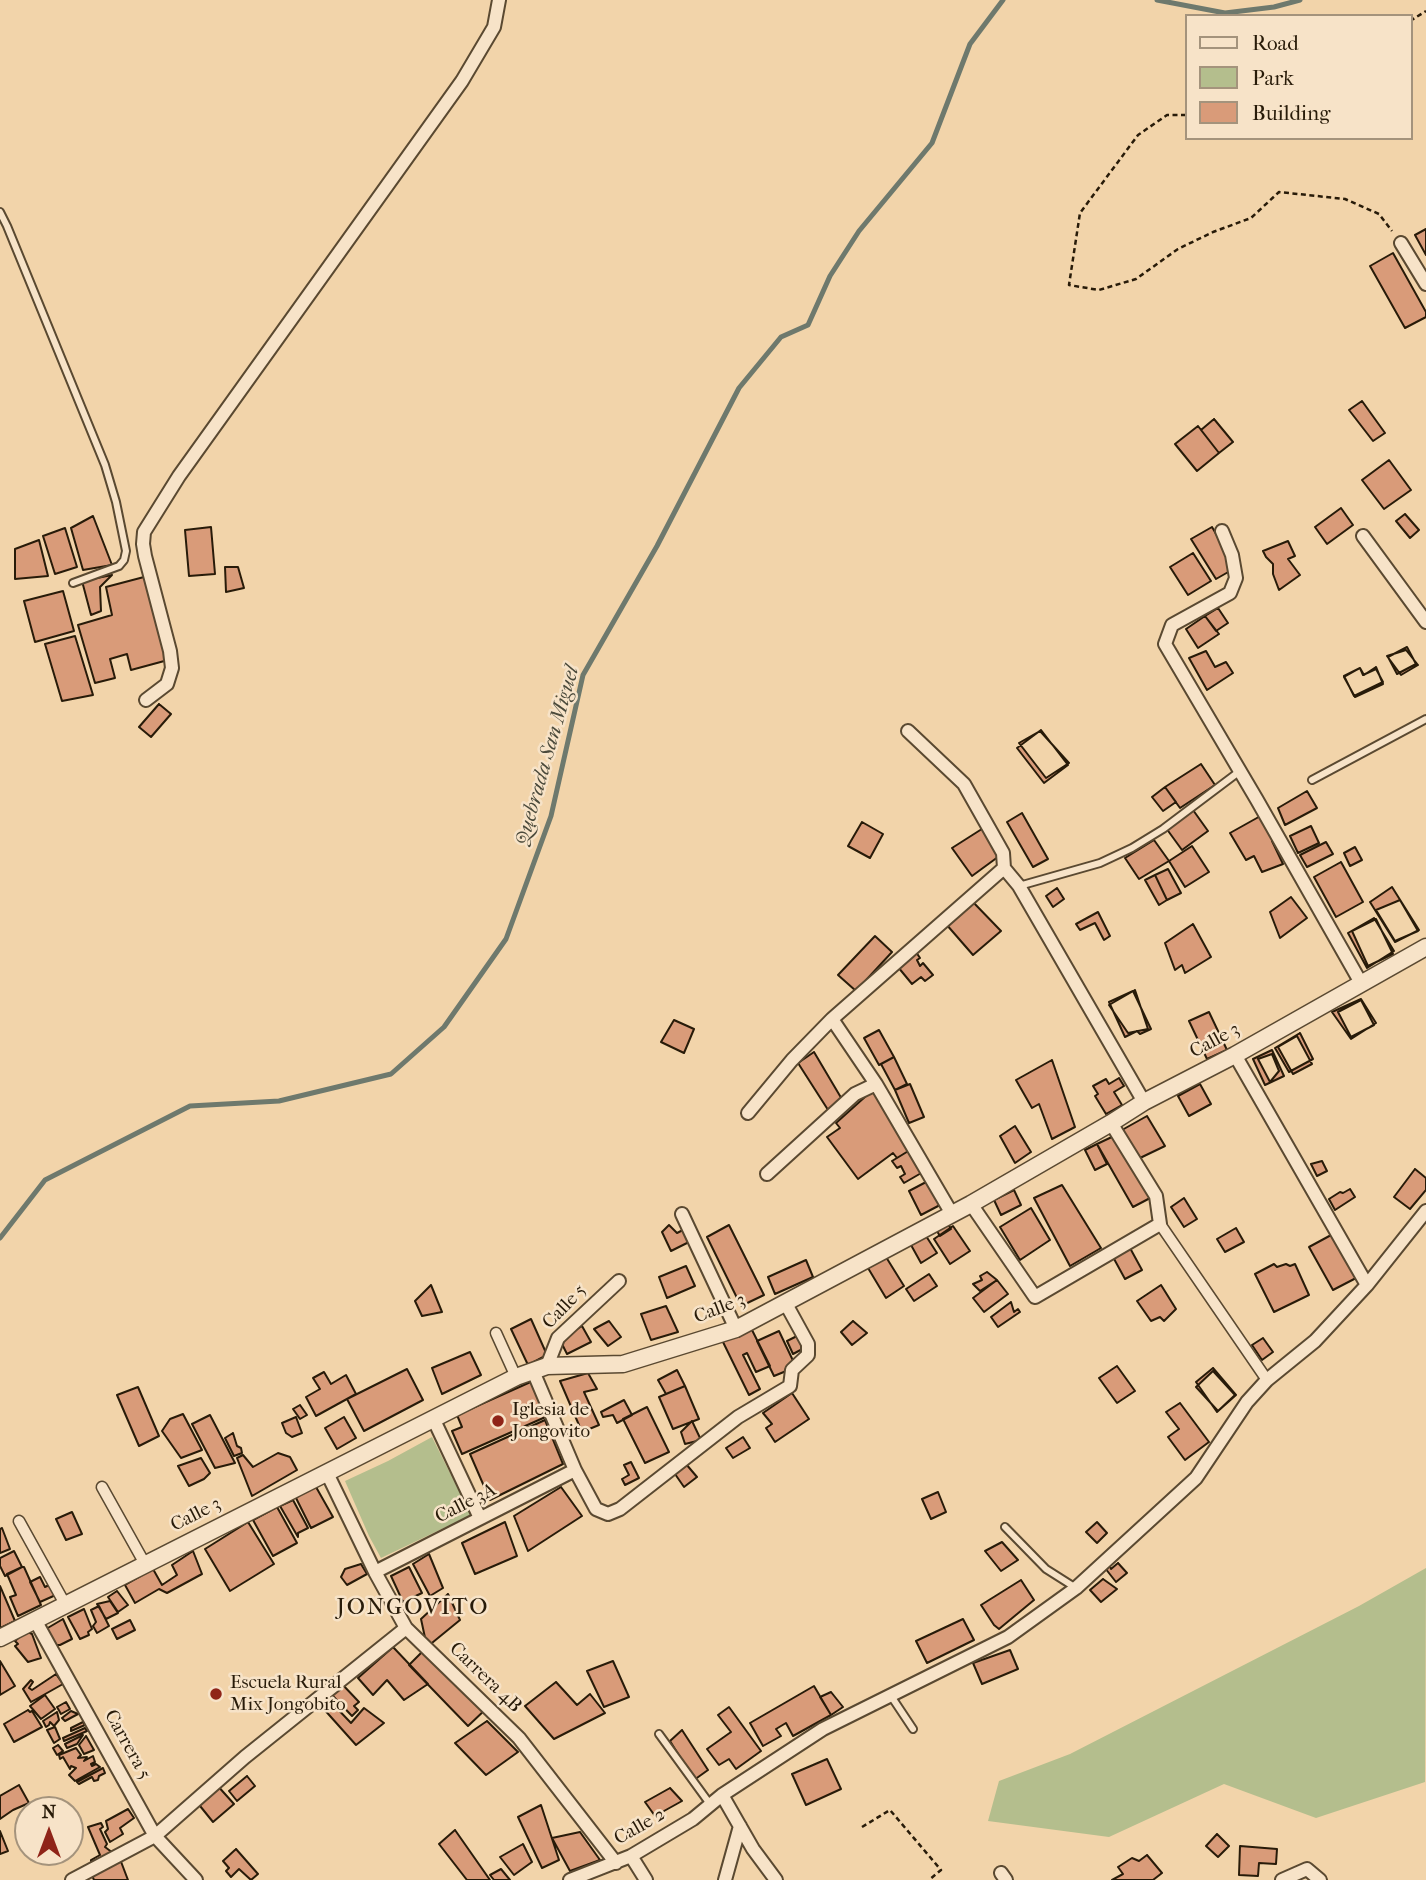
<!DOCTYPE html>
<style>
body{margin:0}
#map{position:relative;width:1426px;height:1880px;overflow:hidden;background:#f2d4aa;font-family:"IM FELL French Canon",serif}
canvas{display:block}
.legend{position:absolute;left:1185px;top:14px;width:228px;height:126px;box-sizing:border-box;background:#f7e3c8;border:2px solid #a4937c;margin:0;padding:9px 12px;list-style:none;font-size:21px;color:#281b09}
.legend li{display:flex;align-items:center;gap:14px;height:35px}
.legend b{width:35px;border:2px solid #a4937c}
.north{position:absolute;left:14px;top:1796px;width:70px;height:70px;box-sizing:border-box;background:#f7e3c8;border:2px solid #a4937c;border-radius:50%;rotate:0deg;font-size:19px;font-weight:700;line-height:28px;text-align:center;color:#281b09}
.north::after{content:'';display:block;margin:auto;width:24px;height:32px;background:#8f2418;clip-path:polygon(50% 0,100% 100%,50% 72%,0 100%)}
</style>
<div id="map">
<canvas width="1426" height="1880"></canvas>
<ul class="legend">
<li><b style="height:9px;background:#f7e3c8"></b>Road</li>
<li><b style="height:19px;background:#b4be8d"></b>Park</li>
<li><b style="height:19px;background:#d99b79"></b>Building</li>
</ul>
<div class="north">N</div>
</div>
<script>
const ctx = document.querySelector('canvas').getContext('2d');
ctx.lineJoin = 'round';
function fillPath(path, color) {
  ctx.fillStyle = color;
  ctx.fill(path, 'evenodd');
}
function poly(rows) {
  const path = new Path2D();
  for (const r of rows) {
    path.moveTo(r[0], r[1]);
    for (let i = 2; i < r.length; i += 2) path.lineTo(r[i], r[i + 1]);
  }
  return path;
}
function strokePath(path, color, width, dash) {
  ctx.strokeStyle = color;
  ctx.lineWidth = width;
  ctx.lineCap = dash ? 'butt' : 'round';
  ctx.setLineDash(dash || []);
  ctx.stroke(path);
}
function write(font, color, halo, rows, align = 'center') {
  ctx.font = font + ' "IM FELL French Canon",serif';
  ctx.lineWidth = 5;
  ctx.setLineDash([]);
  ctx.textBaseline = 'middle';
  ctx.strokeStyle = halo;
  ctx.fillStyle = color;
  for (const [text, x, y, turn = 0] of rows) {
    ctx.save();
    ctx.translate(x, y);
    ctx.rotate((+turn || 0) * Math.PI / 180);
    ctx.textAlign = isNaN(turn) ? turn : align;
    if (halo) ctx.strokeText(text, 0, 0);
    ctx.fillText(text, 0, 0);
    ctx.restore();
  }
}
fillPath(poly([
 [432,1437,471,1515,381,1558,369,1536,345,1481,388,1461],
 [1426,1568,1425,1782,1316,1818,1224,1784,1109,1837,988,1821,999,1781,1070,1754,1359,1606]
]), '#b4be8d');
strokePath(poly([
 [1157,0,1225,13,1274,7,1300,0],
 [0,1238,45,1180,190,1106,279,1101,391,1074,444,1027,506,939,551,816,583,675,657,546,739,388,781,337,808,325,830,276,859,231,932,143,970,44,1003,0]
]), '#6e796d', 5);
const building = poly([
 [1426,229,1426,255,1415,235,1426,229],
 [1393,253,1426,312,1426,317,1405,328,1370,266,1393,253],
 [1362,401,1385,433,1373,441,1349,410,1362,401],
 [1214,419,1233,442,1219,453,1201,430,1214,419],
 [1198,426,1219,453,1197,471,1175,444,1198,426],
 [1389,460,1411,490,1384,509,1362,480,1389,460],
 [1341,508,1353,525,1327,544,1315,527,1341,508],
 [1405,514,1419,530,1410,538,1396,521,1405,514],
 [93,516,112,565,83,570,71,528,93,516],
 [211,527,215,574,189,576,185,530,211,527],
 [1212,527,1230,558,1230,571,1216,579,1191,539,1212,527],
 [65,528,77,567,55,574,43,536,65,528],
 [39,540,48,576,15,579,15,549,39,540],
 [1288,541,1295,556,1288,559,1300,575,1279,590,1273,574,1273,564,1266,557,1263,551,1288,541],
 [1193,553,1211,581,1188,595,1170,567,1193,553],
 [225,567,238,567,244,588,226,592,225,567],
 [112,575,100,587,101,611,91,615,82,581,112,575],
 [144,577,168,660,131,670,127,654,110,659,115,678,95,683,78,625,112,615,106,587,144,577],
 [63,591,74,631,35,642,24,601,63,591],
 [1218,608,1228,623,1216,631,1205,616,1218,608],
 [1205,616,1219,634,1198,648,1186,629,1205,616],
 [75,636,93,695,62,701,45,644,75,636],
 [1407,647,1416,664,1397,674,1388,657,1407,647],
 [1406,650,1418,665,1401,675,1387,656,1406,650],
 [1206,651,1215,667,1226,662,1233,673,1207,690,1189,658,1206,651],
 [1376,667,1383,684,1355,697,1344,677,1360,668,1364,675,1376,667],
 [1360,668,1363,675,1376,669,1383,682,1354,696,1344,676,1360,668],
 [159,704,171,714,151,737,139,727,159,704],
 [1041,730,1068,765,1044,783,1017,748,1041,730],
 [1040,731,1069,763,1046,778,1019,743,1040,731],
 [1201,764,1215,785,1180,808,1165,787,1201,764],
 [1165,787,1176,802,1163,811,1152,797,1165,787],
 [1307,791,1317,808,1285,825,1278,808,1307,791],
 [1193,810,1208,831,1182,850,1166,828,1193,810],
 [1022,813,1048,859,1033,867,1007,822,1022,813],
 [1264,814,1274,839,1272,841,1283,864,1262,872,1254,856,1246,860,1230,833,1264,814],
 [862,822,883,834,870,858,848,846,862,822],
 [1311,826,1319,843,1298,853,1290,836,1311,826],
 [985,827,1002,854,972,876,952,848,985,827],
 [1154,840,1169,861,1139,879,1125,858,1154,840],
 [1326,842,1333,854,1307,867,1300,855,1326,842],
 [1192,846,1209,872,1185,887,1169,861,1192,846],
 [1355,847,1362,860,1350,866,1344,853,1355,847],
 [1341,862,1363,902,1336,917,1314,877,1341,862],
 [1168,869,1181,893,1167,900,1155,875,1168,869],
 [1155,875,1167,900,1159,905,1145,880,1155,875],
 [1392,887,1419,930,1395,942,1370,902,1392,887],
 [1057,888,1064,899,1053,907,1046,896,1057,888],
 [1291,897,1307,918,1280,938,1270,912,1291,897],
 [1400,900,1418,931,1395,941,1376,910,1400,900],
 [972,901,1001,931,973,955,946,924,972,901],
 [1098,912,1110,936,1104,940,1095,923,1080,930,1076,924,1098,912],
 [1374,918,1394,951,1367,968,1348,933,1374,918],
 [1376,919,1393,954,1368,966,1352,931,1376,919],
 [1193,924,1211,957,1185,973,1182,965,1175,970,1165,943,1193,924],
 [875,936,892,952,856,991,838,975,875,936],
 [916,952,920,958,917,960,920,966,923,963,933,975,925,981,921,977,912,984,898,967,916,952],
 [1135,990,1148,1029,1128,1033,1109,1005,1135,990],
 [1133,991,1151,1029,1140,1034,1137,1031,1125,1037,1109,1002,1133,991],
 [1361,999,1376,1023,1351,1039,1332,1012,1361,999],
 [1361,1000,1374,1025,1351,1037,1338,1012,1361,1000],
 [1209,1012,1227,1050,1207,1059,1189,1021,1209,1012],
 [674,1020,694,1029,684,1053,661,1042,674,1020],
 [879,1030,894,1057,879,1065,864,1038,879,1030],
 [1300,1033,1313,1059,1289,1072,1275,1048,1300,1033],
 [1297,1036,1312,1064,1293,1074,1278,1047,1297,1036],
 [1272,1050,1284,1076,1265,1085,1253,1059,1272,1050],
 [814,1052,843,1101,830,1113,798,1063,814,1052],
 [1272,1054,1279,1071,1270,1082,1258,1059,1272,1054],
 [894,1057,907,1084,895,1090,881,1064,894,1057],
 [1052,1060,1075,1127,1052,1139,1039,1104,1032,1108,1016,1080,1052,1060],
 [1119,1078,1124,1086,1114,1092,1122,1105,1106,1114,1095,1096,1098,1094,1093,1086,1106,1079,1109,1084,1119,1078],
 [910,1084,924,1117,909,1123,895,1090,910,1084],
 [1200,1084,1211,1104,1189,1116,1178,1096,1200,1084],
 [876,1087,910,1150,897,1158,893,1153,858,1179,827,1137,840,1128,836,1123,876,1087],
 [1147,1116,1165,1146,1140,1158,1122,1130,1147,1116],
 [1015,1126,1031,1152,1015,1163,1000,1136,1015,1126],
 [1116,1135,1154,1196,1133,1207,1097,1144,1116,1135],
 [1097,1144,1107,1164,1095,1170,1085,1150,1097,1144],
 [910,1150,923,1172,904,1183,900,1177,905,1174,901,1166,897,1168,892,1161,910,1150],
 [1322,1161,1327,1171,1317,1176,1311,1164,1322,1161],
 [1415,1169,1426,1178,1426,1190,1410,1209,1394,1197,1415,1169],
 [928,1181,940,1205,921,1215,909,1191,928,1181],
 [1062,1185,1101,1248,1070,1266,1034,1198,1062,1185],
 [1350,1189,1355,1197,1335,1210,1329,1199,1340,1192,1343,1193,1350,1189],
 [1014,1190,1021,1205,1001,1215,994,1200,1014,1190],
 [1184,1198,1197,1219,1184,1227,1171,1207,1184,1198],
 [1031,1208,1050,1240,1020,1260,1000,1227,1031,1208],
 [946,1221,951,1229,940,1236,935,1228,946,1221],
 [669,1225,677,1233,687,1228,693,1240,671,1251,662,1232,669,1225],
 [729,1225,764,1295,741,1306,707,1237,729,1225],
 [953,1226,970,1251,950,1264,934,1239,953,1226],
 [1236,1228,1244,1242,1225,1252,1217,1239,1236,1228],
 [1333,1234,1358,1277,1333,1290,1309,1247,1333,1234],
 [926,1236,937,1253,921,1263,911,1245,926,1236],
 [1130,1248,1142,1270,1125,1279,1113,1257,1130,1248],
 [886,1257,904,1286,886,1298,868,1268,886,1257],
 [806,1260,813,1277,775,1294,768,1277,806,1260],
 [1274,1264,1277,1267,1286,1264,1290,1266,1295,1264,1309,1295,1274,1312,1255,1274,1274,1264],
 [686,1266,695,1286,667,1298,659,1277,686,1266],
 [987,1272,997,1280,980,1291,973,1284,982,1280,980,1276,987,1272],
 [929,1274,937,1286,914,1301,906,1289,929,1274],
 [997,1280,1008,1294,984,1312,973,1298,997,1280],
 [431,1285,442,1312,422,1316,415,1301,431,1285],
 [1161,1285,1176,1309,1164,1321,1160,1317,1151,1321,1137,1301,1161,1285],
 [1011,1302,1014,1312,1018,1309,1020,1312,998,1327,991,1317,1011,1302],
 [666,1306,678,1332,651,1340,641,1314,666,1306],
 [531,1319,547,1355,528,1365,511,1329,531,1319],
 [609,1321,621,1337,608,1346,594,1329,609,1321],
 [853,1321,867,1333,852,1345,841,1332,853,1321],
 [582,1326,591,1342,567,1354,559,1338,582,1326],
 [750,1326,770,1366,756,1372,747,1353,743,1355,760,1389,749,1395,722,1340,750,1326],
 [779,1331,796,1367,774,1376,757,1341,779,1331],
 [801,1334,808,1346,793,1354,787,1341,801,1334],
 [1263,1338,1273,1352,1262,1360,1252,1345,1263,1338],
 [470,1352,481,1375,442,1394,432,1368,470,1352],
 [1117,1366,1135,1391,1117,1403,1099,1378,1117,1366],
 [1213,1368,1236,1395,1217,1412,1196,1382,1213,1368],
 [407,1369,423,1400,364,1431,347,1399,407,1369],
 [677,1370,685,1386,666,1394,658,1380,677,1370],
 [1213,1371,1235,1395,1218,1411,1196,1387,1213,1371],
 [324,1372,331,1384,346,1375,356,1394,316,1416,306,1397,320,1389,313,1378,324,1372],
 [588,1373,597,1389,584,1392,599,1425,582,1432,560,1381,588,1373],
 [535,1380,550,1415,462,1454,452,1431,462,1427,457,1415,535,1380],
 [685,1386,699,1419,673,1429,659,1397,685,1386],
 [138,1387,159,1436,139,1446,117,1395,138,1387],
 [792,1393,809,1419,775,1442,766,1428,772,1424,763,1413,792,1393],
 [624,1400,632,1415,617,1423,613,1415,603,1417,601,1412,624,1400],
 [1180,1403,1209,1442,1185,1460,1168,1437,1179,1429,1166,1412,1180,1403],
 [300,1405,307,1415,300,1419,293,1409,300,1405],
 [647,1407,669,1452,645,1463,623,1419,647,1407],
 [183,1414,202,1450,181,1458,162,1431,170,1419,183,1414],
 [210,1415,235,1463,215,1468,192,1424,210,1415],
 [296,1417,302,1433,292,1437,286,1433,282,1423,296,1417],
 [344,1417,356,1438,337,1449,325,1428,344,1417],
 [545,1420,563,1464,490,1500,470,1454,545,1420],
 [692,1421,701,1440,685,1444,681,1432,692,1421],
 [233,1433,237,1446,241,1448,242,1453,234,1456,225,1438,233,1433],
 [743,1437,750,1448,733,1458,726,1448,743,1437],
 [278,1453,290,1457,297,1470,252,1496,237,1458,243,1455,253,1467,278,1453],
 [201,1458,210,1473,204,1479,189,1486,178,1466,201,1458],
 [631,1462,639,1478,625,1485,622,1479,629,1475,624,1465,631,1462],
 [686,1464,697,1477,684,1487,675,1474,686,1464],
 [316,1487,333,1517,311,1528,296,1498,304,1491,316,1487],
 [561,1487,582,1516,528,1551,514,1516,561,1487],
 [938,1492,946,1512,931,1519,922,1499,938,1492],
 [293,1500,308,1528,298,1533,298,1537,280,1506,293,1500],
 [277,1507,297,1543,273,1556,253,1520,277,1507],
 [72,1512,82,1534,66,1540,56,1519,72,1512],
 [248,1522,274,1564,230,1591,205,1549,248,1522],
 [505,1522,517,1556,475,1574,462,1543,505,1522],
 [1097,1522,1107,1533,1097,1543,1086,1532,1097,1522],
 [2,1528,10,1549,0,1553,0,1529,2,1528],
 [1002,1542,1018,1560,1001,1571,985,1551,1002,1542],
 [14,1551,22,1567,5,1576,0,1566,0,1558,14,1551],
 [193,1551,202,1574,167,1593,159,1589,135,1603,125,1585,153,1569,162,1585,177,1575,172,1565,193,1551],
 [429,1554,443,1588,430,1596,413,1564,429,1554],
 [1118,1563,1127,1573,1116,1582,1105,1568,1109,1564,1111,1569,1118,1563],
 [361,1564,367,1574,347,1585,341,1577,345,1569,361,1564],
 [22,1567,24,1567,41,1605,18,1616,10,1597,16,1595,7,1574,22,1567],
 [409,1567,422,1593,403,1602,391,1576,409,1567],
 [40,1577,45,1587,53,1583,58,1594,40,1602,30,1582,40,1577],
 [1103,1579,1117,1589,1101,1602,1090,1590,1103,1579],
 [1021,1580,1034,1600,999,1629,994,1625,981,1605,1021,1580],
 [0,1586,15,1621,0,1628,0,1586],
 [117,1591,128,1605,118,1612,108,1597,117,1591],
 [448,1594,460,1620,427,1647,421,1619,448,1594],
 [110,1601,118,1613,106,1619,97,1604,110,1601],
 [99,1606,109,1626,97,1633,93,1626,96,1622,91,1610,99,1606],
 [84,1609,92,1629,88,1632,89,1635,80,1639,68,1617,84,1609],
 [63,1619,72,1639,60,1645,52,1645,46,1629,63,1619],
 [963,1619,974,1640,927,1663,916,1641,963,1619],
 [130,1620,135,1630,117,1639,112,1629,130,1620],
 [28,1632,32,1634,41,1658,28,1662,15,1646,18,1644,15,1641,24,1633,25,1634,28,1632],
 [393,1647,428,1684,404,1700,387,1680,373,1695,358,1678,393,1647],
 [427,1647,487,1708,468,1726,409,1665,427,1647],
 [1010,1650,1018,1669,982,1684,973,1663,1010,1650],
 [0,1661,15,1686,0,1695,0,1661],
 [613,1661,629,1697,604,1707,587,1671,613,1661],
 [56,1674,63,1684,31,1702,23,1689,31,1680,33,1682,29,1688,32,1690,56,1674],
 [556,1682,577,1705,590,1694,605,1713,554,1739,525,1706,556,1682],
 [342,1684,359,1702,354,1706,358,1710,352,1716,332,1695,342,1684],
 [814,1686,831,1715,793,1736,786,1723,776,1729,781,1736,763,1746,750,1723,814,1686],
 [831,1692,843,1707,831,1715,820,1697,831,1692],
 [45,1695,55,1709,41,1719,30,1706,45,1695],
 [329,1700,351,1723,364,1708,384,1723,356,1745,322,1707,329,1700],
 [66,1702,70,1709,61,1714,57,1707,66,1702],
 [729,1707,761,1751,736,1769,729,1759,719,1765,707,1749,731,1732,718,1715,729,1707],
 [28,1710,30,1712,32,1711,42,1727,14,1742,4,1724,28,1710],
 [71,1711,78,1714,65,1721,62,1718,71,1711],
 [57,1712,59,1720,54,1726,50,1722,49,1725,46,1727,43,1721,57,1712],
 [487,1721,518,1752,486,1775,455,1743,487,1721],
 [83,1722,85,1725,71,1731,71,1728,83,1722],
 [55,1727,60,1739,54,1743,47,1730,55,1727],
 [85,1728,87,1731,64,1741,63,1738,85,1728],
 [682,1730,708,1770,694,1780,670,1741,682,1730],
 [83,1735,77,1744,67,1748,65,1744,83,1735],
 [86,1736,94,1750,84,1754,79,1745,86,1736],
 [58,1745,63,1751,57,1755,53,1748,58,1745],
 [76,1748,81,1755,78,1758,87,1757,84,1761,93,1756,95,1762,91,1764,92,1766,96,1764,100,1767,75,1781,69,1775,76,1768,71,1766,70,1769,63,1757,60,1759,59,1755,76,1748],
 [827,1759,841,1789,806,1805,792,1774,827,1759],
 [103,1768,105,1773,99,1776,98,1780,94,1781,92,1777,79,1784,77,1782,103,1768],
 [247,1776,255,1786,237,1801,229,1791,247,1776],
 [216,1784,234,1804,213,1822,196,1801,216,1784],
 [19,1785,29,1803,13,1810,0,1819,0,1796,19,1785],
 [670,1788,682,1801,655,1816,645,1802,670,1788],
 [541,1805,559,1860,542,1868,518,1817,541,1805],
 [128,1809,134,1818,120,1828,123,1834,110,1842,105,1832,108,1829,106,1821,128,1809],
 [101,1823,103,1827,100,1829,107,1844,105,1847,113,1853,91,1862,91,1860,100,1855,88,1827,101,1823],
 [455,1830,490,1880,467,1880,439,1844,455,1830],
 [0,1831,8,1851,0,1854,0,1831],
 [580,1832,600,1860,570,1871,552,1838,580,1832],
 [1217,1834,1229,1846,1218,1857,1206,1846,1217,1834],
 [523,1844,532,1862,514,1875,500,1857,523,1844],
 [1240,1846,1277,1849,1276,1864,1259,1863,1258,1876,1239,1875,1240,1846],
 [236,1849,258,1874,251,1880,239,1869,231,1877,226,1871,229,1868,223,1861,236,1849],
 [1147,1855,1162,1873,1153,1880,1112,1880,1123,1874,1118,1867,1132,1858,1139,1861,1147,1855],
 [120,1859,128,1880,94,1880,90,1871,120,1859],
 [501,1869,510,1880,494,1880,490,1875,501,1869]
]);
fillPath(building, '#d99b79');
strokePath(building, '#281b09', 2);
const service = poly([
 [0,212,7,226,105,465,116,502,126,551,124,560,119,566,73,583],
 [1312,780,1426,719],
 [1019,886,1100,863,1132,848,1163,829,1240,771],
 [1005,1527,1046,1569,1076,1588],
 [891,1696,913,1729],
 [659,1734,710,1804]
]);
const pedestrian = poly([
 [1160,1224,1267,1380],
 [496,1333,516,1377],
 [102,1487,145,1564],
 [19,1521,65,1604]
]);
const minor = poly([
 [1401,243,1426,284],
 [1222,531,1232,555,1236,578,1230,593,1172,625,1165,644,1257,800,1361,983],
 [1363,536,1426,622],
 [146,700,167,684,172,668,170,651,145,556,143,544,144,532,179,476,462,81,494,27,499,0],
 [908,731,964,784,1003,853,1004,868,1019,886,1144,1102],
 [832,1019,876,1084,952,1214],
 [1235,1055,1367,1285],
 [748,1113,792,1060,832,1019,1004,868],
 [767,1174,855,1094,876,1084],
 [971,1204,1035,1297,1160,1224,1156,1196,1111,1123],
 [682,1214,736,1329],
 [547,1366,558,1338,619,1281],
 [533,1371,575,1470,596,1509,608,1514,620,1509,738,1417,790,1386,792,1370,808,1355,808,1344,786,1304],
 [433,1418,480,1518],
 [327,1473,375,1572,406,1628,519,1738,616,1863],
 [375,1572,575,1470],
 [35,1620,155,1836,196,1880],
 [722,1795,753,1849,776,1880],
 [631,1856,646,1880],
 [1001,1873,1006,1880],
 [72,1880,155,1836,245,1757,406,1628],
 [570,1880,631,1856,693,1819,722,1795,823,1729,1008,1637,1076,1588,1196,1478,1247,1402,1267,1380,1315,1341,1367,1285,1426,1211],
 [725,1880,740,1826],
 [1282,1880,1307,1869,1320,1880]
]);
const tertiary = poly([
 [0,1638,516,1377,547,1366,623,1364,736,1329,971,1204,1111,1123,1144,1102,1235,1055,1426,947]
]);
strokePath(service, '#5a4931', 10);
strokePath(pedestrian, '#5a4931', 13);
strokePath(minor, '#5a4931', 16);
strokePath(tertiary, '#5a4931', 19);
strokePath(poly([
 [1410,21,1426,11],
 [1186,115,1167,115,1138,135,1080,213,1069,285,1099,290,1136,279,1178,249,1213,232,1251,218,1279,192,1345,199,1379,214,1392,231],
 [862,1827,890,1810,941,1870,929,1880]
]), '#281b09', 2.5, [5, 3.5]);
strokePath(service, '#f7e3c8', 6);
strokePath(pedestrian, '#f7e3c8', 10);
strokePath(minor, '#f7e3c8', 12);
strokePath(tertiary, '#f7e3c8', 16);
for (const [x, y, r, color] of [
 [498,1421,7,"#8f2418"],
 [216,1694,7,"#8f2418"]
]) {
  const dot = new Path2D();
  dot.arc(x, y, r, 0, 2 * Math.PI);
  ctx.fillStyle = color;
  ctx.fill(dot);
  strokePath(dot, '#f7e3c8', 2.5);
}
write('19px', '#281b09', '#f7e3c8', [
 ["Calle 3",1215,1041,-28],
 ["Calle 5",565,1307,-46],
 ["Calle 3",720,1309,-21],
 ["Calle 3A",466,1504,-27],
 ["Calle 3",196,1515,-27],
 ["Carrera 4B",485,1678,44],
 ["Carrera 5",127,1745,61],
 ["Calle 2",640,1827,-30]
]);
write('19px', '#281b09', '#f7e3c8', [
 ["Iglesia de",512,1410],
 ["Jongovito",512,1432],
 ["Escuela Rural",230,1683],
 ["Mix Jongobito",230,1705]
], 'left');
write('italic 21px', '#4b4a3b', '#f7e3c8', [
 ["Quebrada San Miguel",548,756,-74]
]);
ctx.letterSpacing = '2px';
write('23px', '#281b09', '#f7e3c8', [
 ["JONGOVITO",413,1608]
]);
ctx.letterSpacing = '0px';
</script>
